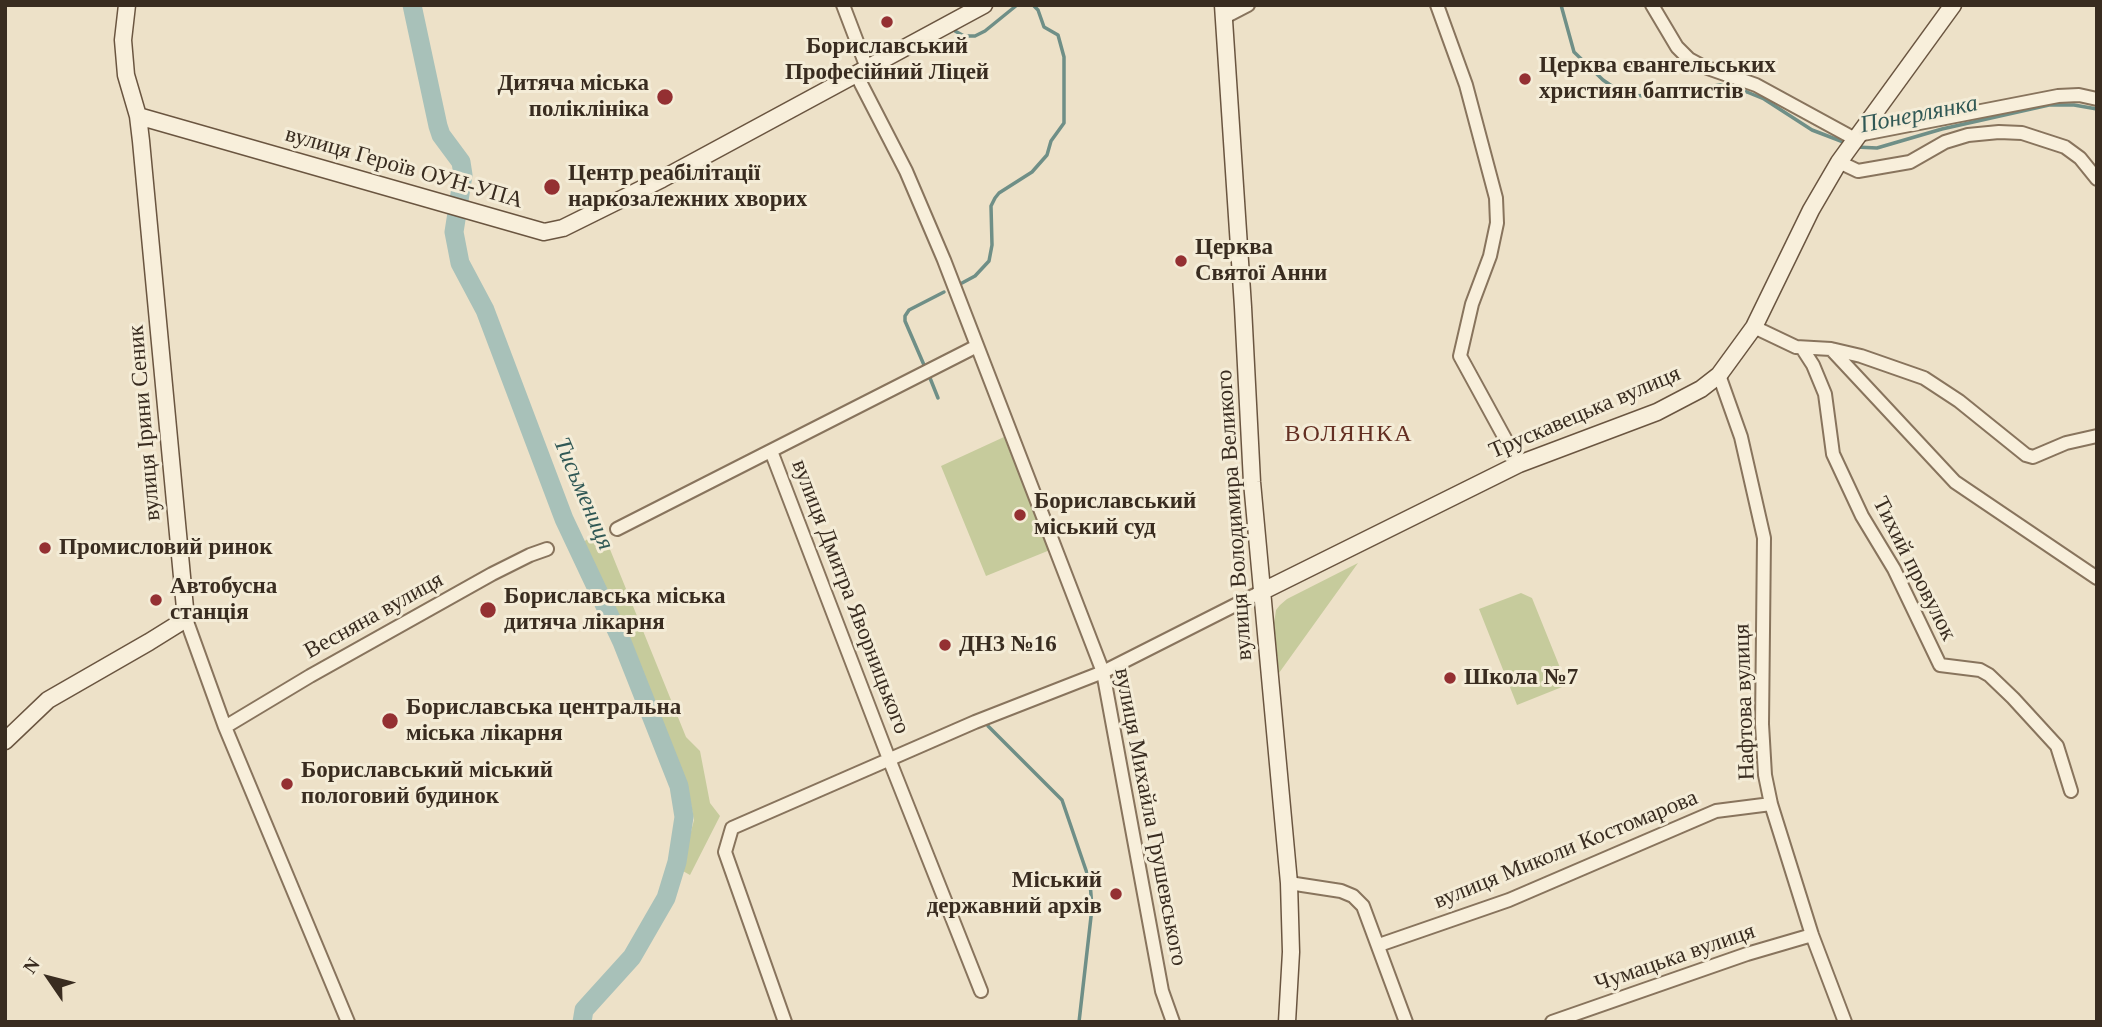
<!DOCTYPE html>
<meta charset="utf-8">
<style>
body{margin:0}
#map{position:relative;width:2102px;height:1027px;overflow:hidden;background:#ede1c8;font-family:Georgia,serif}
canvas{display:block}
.frame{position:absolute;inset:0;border:7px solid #392c20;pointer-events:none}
.north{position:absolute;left:14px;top:943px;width:70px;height:70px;-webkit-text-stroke:5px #f4ecd7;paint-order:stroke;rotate:305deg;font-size:19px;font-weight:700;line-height:28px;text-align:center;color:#392c20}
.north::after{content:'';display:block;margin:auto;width:24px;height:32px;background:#392c20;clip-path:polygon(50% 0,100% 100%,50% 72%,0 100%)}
</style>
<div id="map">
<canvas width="2102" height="1027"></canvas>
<div class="frame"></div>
<div class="north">N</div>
</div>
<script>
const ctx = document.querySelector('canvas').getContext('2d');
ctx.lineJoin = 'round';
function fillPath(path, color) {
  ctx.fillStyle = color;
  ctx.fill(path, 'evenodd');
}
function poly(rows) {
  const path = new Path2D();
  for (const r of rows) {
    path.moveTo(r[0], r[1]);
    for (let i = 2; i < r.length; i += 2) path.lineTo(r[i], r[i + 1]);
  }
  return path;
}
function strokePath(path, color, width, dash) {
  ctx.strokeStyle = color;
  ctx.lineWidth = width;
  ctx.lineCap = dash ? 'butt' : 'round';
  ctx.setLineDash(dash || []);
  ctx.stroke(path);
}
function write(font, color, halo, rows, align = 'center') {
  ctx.font = font + ' Georgia,serif';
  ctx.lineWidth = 6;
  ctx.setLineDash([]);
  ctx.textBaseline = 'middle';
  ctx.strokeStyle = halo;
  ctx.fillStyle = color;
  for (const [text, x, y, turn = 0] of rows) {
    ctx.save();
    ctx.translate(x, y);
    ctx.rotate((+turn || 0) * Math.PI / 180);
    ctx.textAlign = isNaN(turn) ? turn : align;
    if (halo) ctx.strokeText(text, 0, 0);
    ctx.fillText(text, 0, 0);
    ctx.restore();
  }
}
fillPath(poly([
 [1004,437,1050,550,986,576,941,466],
 [596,533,605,537,686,737,700,751,710,803,720,816,690,875,681,870,694,820,687,784,630,639,582,543],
 [1358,563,1279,673,1274,623,1276,610,1280,605,1287,599],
 [1521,593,1532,598,1567,685,1517,705,1479,609]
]), '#c6cb9c');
strokePath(poly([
 [1561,5,1574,52,1603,80,1625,95,1648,96,1720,85,1747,92,1764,99,1812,130,1846,143],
 [955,31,964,36,975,36,985,31,1017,5],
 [1856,147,1877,148,1942,129,2049,105,2074,105,2097,109],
 [962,283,975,276,989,261,992,245,991,206,995,198,999,193,1032,172,1047,155,1051,141,1064,123,1064,57,1058,35,1044,27,1038,10,1033,5],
 [924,365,905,321,905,316,909,310,944,292],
 [930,378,938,398],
 [988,726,1062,800,1090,882,1092,908,1079,1022]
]), '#6f8f87', 3.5);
strokePath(poly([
 [412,5,438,126,441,135,461,162,463,175,454,232,460,263,485,310,564,519,622,642,679,786,684,817,677,862,666,898,632,957,584,1010,582,1022]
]), '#a8c1b9', 19);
const street = poly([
 [843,5,867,68],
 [1437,5,1466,85,1496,198,1497,223,1490,256,1472,304,1460,356,1519,464],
 [1652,5,1677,47,1689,59,1702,66,1756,85,1855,139],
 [1223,18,1248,5],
 [856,74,906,171,944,260,1103,672,1162,991,1173,1022],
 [1858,135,2058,96,2079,95,2097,99],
 [1839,162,1858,171,1910,162,1945,142,1968,135,1999,132,2022,133,2065,147,2080,158,2097,179],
 [1754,327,1796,347,1831,349,1861,356,1924,378,1959,401,2026,455,2033,457,2066,443,2097,436],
 [1802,348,1813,365,1825,394,1833,454,1862,516,1894,569,1940,665,1980,670,1989,675,2013,698,2057,746,2071,791],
 [1831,349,1955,482,2097,578],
 [1719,375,1741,437,1764,538,1762,724,1765,775,1771,804,1812,935,1845,1022],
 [771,451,889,759,981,991],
 [617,529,977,346],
 [186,619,225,727,348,1022],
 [225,727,310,676,492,574,530,555,547,549],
 [1289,883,1341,891,1353,896,1363,906,1406,1022],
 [1379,945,1509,900,1716,811,1771,804],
 [785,1022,725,852,732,828,975,722,1103,672,1261,592],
 [1552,1022,1747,954,1812,935]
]);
const secondary = poly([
 [1223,5,1243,307,1252,482,1289,883,1291,952,1287,1022],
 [138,116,544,232,563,228,662,179,984,5],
 [1261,592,1519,464,1657,412,1701,389,1719,375,1754,327,1811,210,1839,162,1953,5],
 [5,741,48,700,149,642,186,619,141,141,138,116,126,75,123,40,127,5]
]);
strokePath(street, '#88745d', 16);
strokePath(secondary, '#6a5540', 19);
strokePath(street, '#f8efdb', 12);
strokePath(secondary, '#f8efdb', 16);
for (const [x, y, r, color] of [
 [887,22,7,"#943032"],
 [1525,79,7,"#943032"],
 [665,97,9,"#943032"],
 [552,187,9,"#943032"],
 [1181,261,7,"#943032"],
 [1020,515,7,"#943032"],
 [45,548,7,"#943032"],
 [156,600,7,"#943032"],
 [488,610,9,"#943032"],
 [945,645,7,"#943032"],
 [1450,678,7,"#943032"],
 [390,721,9,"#943032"],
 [287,784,7,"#943032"],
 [1116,894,7,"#943032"]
]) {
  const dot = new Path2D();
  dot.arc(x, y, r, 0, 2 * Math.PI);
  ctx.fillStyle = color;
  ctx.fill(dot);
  strokePath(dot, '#f4ecd7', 2.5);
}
write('bold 23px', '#392c20', '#f4ecd7', [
 ["Бориславський",887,47,"center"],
 ["Професійний Ліцей",887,73,"center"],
 ["Церква євангельських",1539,66],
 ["християн баптистів",1539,92],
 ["Дитяча міська",649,84,"right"],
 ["поліклініка",649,110,"right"],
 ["Центр реабілітації",568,174],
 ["наркозалежних хворих",568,200],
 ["Церква",1195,248],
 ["Святої Анни",1195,274],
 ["Бориславський",1034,502],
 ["міський суд",1034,528],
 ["Промисловий ринок",59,548],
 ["Автобусна",170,587],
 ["станція",170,613],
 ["Бориславська міська",504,597],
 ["дитяча лікарня",504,623],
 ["ДНЗ №16",959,645],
 ["Школа №7",1464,678],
 ["Бориславська центральна",406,708],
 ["міська лікарня",406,734],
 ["Бориславський міський",301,771],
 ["пологовий будинок",301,797],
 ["Міський",1102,881,"right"],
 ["державний архів",1102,907,"right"]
], 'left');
write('23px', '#392c20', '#f4ecd7', [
 ["вулиця Героїв ОУН-УПА",404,168,16],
 ["Трускавецька вулиця",1585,413,-23],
 ["вулиця Ірини Сеник",145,423,-95],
 ["вулиця Володимира Великого",1235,515,-94],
 ["Тихий провулок",1914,569,63],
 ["вулиця Дмитра Яворницького",850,597,69],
 ["Весняна вулиця",374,616,-29],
 ["Нафтова вулиця",1745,702,-92],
 ["вулиця Михайла Грушевського",1150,817,79],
 ["вулиця Миколи Костомарова",1566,850,-22],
 ["Чумацька вулиця",1675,958,-19]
]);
write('italic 24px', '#305855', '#f4ecd7', [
 ["Понерлянка",1919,115,-11],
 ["Тисьмениця",583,494,67]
]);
ctx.letterSpacing = '2px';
write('24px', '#642f22', '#f4ecd7', [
 ["ВОЛЯНКА",1349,435]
]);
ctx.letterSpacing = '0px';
</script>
